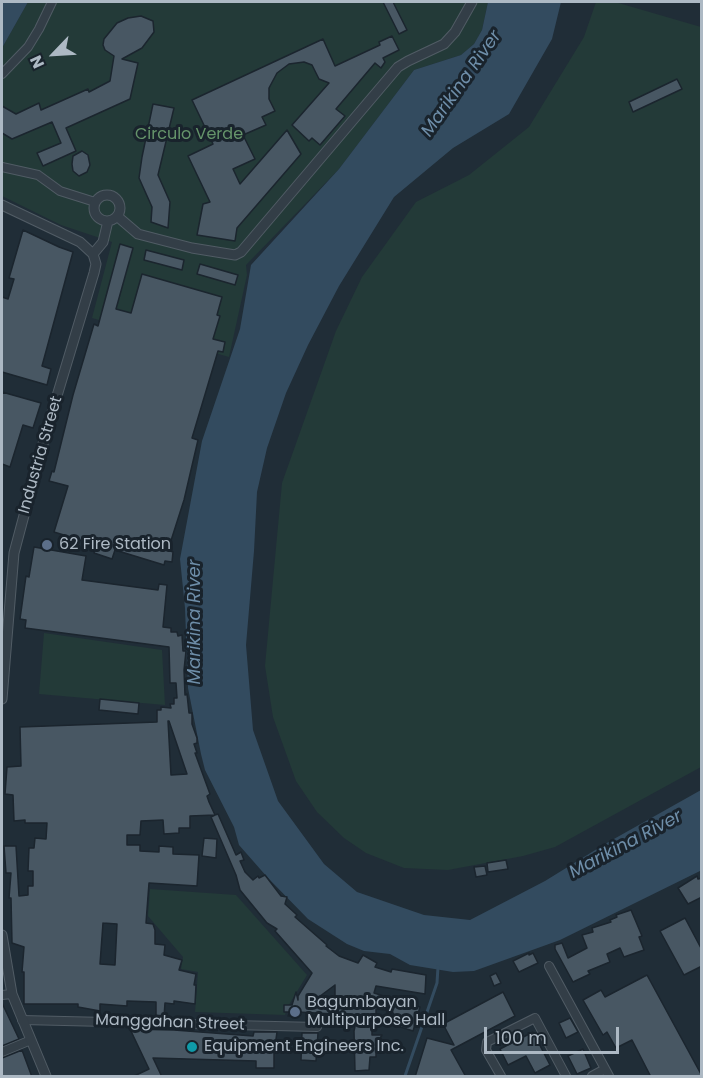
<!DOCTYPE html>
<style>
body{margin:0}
#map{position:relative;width:703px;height:1078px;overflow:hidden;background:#202d37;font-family:Poppins,sans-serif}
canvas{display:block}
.frame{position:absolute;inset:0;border:3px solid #adb9c4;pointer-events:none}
.north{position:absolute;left:24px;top:24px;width:60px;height:60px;-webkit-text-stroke:4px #19232c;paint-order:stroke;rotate:245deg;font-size:16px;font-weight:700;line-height:24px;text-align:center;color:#adb9c4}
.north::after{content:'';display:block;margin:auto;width:21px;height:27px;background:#adb9c4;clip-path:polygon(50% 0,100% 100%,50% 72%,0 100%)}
.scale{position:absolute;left:484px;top:1027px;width:135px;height:27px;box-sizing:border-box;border:3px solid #adb9c4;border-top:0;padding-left:8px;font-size:18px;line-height:21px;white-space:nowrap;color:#adb9c4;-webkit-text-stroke:4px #19232c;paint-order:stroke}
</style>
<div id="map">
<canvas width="703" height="1078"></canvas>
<div class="frame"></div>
<div class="north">N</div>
<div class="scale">100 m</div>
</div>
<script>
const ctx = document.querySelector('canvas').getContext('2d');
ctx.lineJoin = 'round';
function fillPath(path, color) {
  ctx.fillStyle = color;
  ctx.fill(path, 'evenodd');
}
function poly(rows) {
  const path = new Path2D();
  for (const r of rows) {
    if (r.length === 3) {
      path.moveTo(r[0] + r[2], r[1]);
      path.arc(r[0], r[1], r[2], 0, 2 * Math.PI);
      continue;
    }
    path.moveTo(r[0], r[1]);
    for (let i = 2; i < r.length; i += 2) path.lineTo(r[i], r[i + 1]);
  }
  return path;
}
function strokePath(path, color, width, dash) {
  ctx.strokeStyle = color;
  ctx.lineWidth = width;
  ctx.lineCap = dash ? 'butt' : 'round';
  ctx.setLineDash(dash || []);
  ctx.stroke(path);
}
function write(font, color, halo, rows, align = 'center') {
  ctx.font = font + ' Poppins,sans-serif';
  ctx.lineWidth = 6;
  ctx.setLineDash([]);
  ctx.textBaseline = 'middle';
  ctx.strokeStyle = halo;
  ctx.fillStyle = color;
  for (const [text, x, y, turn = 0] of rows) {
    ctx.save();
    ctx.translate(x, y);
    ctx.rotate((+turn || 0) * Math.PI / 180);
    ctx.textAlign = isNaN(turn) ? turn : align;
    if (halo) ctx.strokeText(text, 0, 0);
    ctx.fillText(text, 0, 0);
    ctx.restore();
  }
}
fillPath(poly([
 [28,2,488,2,482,30,474,44,461,55,414,70,339,169,246,265,247,275,229,357,92,318,112,242,61,225,2,196,2,48],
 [596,2,615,2,701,27,701,767,555,847,523,856,448,870,404,868,366,853,344,838,317,812,296,781,273,717,265,666,282,483,336,331,362,277,416,202,469,175,529,127,584,37],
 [44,633,162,650,165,705,39,694],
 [150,889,236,895,307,975,287,1008,285,1015,195,1012,198,972,181,969,183,957,148,916]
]), '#233a38');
fillPath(poly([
 [2,2,28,2,2,48],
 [488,2,561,2,552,39,509,114,453,148,394,197,339,286,308,345,286,393,267,448,257,492,254,551,246,645,253,730,278,801,324,864,357,892,424,915,470,920,545,881,605,844,701,790,702,870,560,940,474,971,453,972,410,965,390,954,364,951,347,944,308,919,268,878,239,845,234,827,205,770,201,754,188,688,185,608,180,559,202,441,240,329,251,265,339,169,414,70,461,55,474,44,482,30]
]), '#334b5f');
strokePath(poly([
 [405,1076,437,983,438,967]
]), '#334b5f', 3);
const building = poly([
 [383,2,393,2,407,30,399,34,383,2],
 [141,16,153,21,154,32,142,48,122,59,138,63,130,99,66,128,76,151,43,166,37,153,61,143,52,122,12,139,2,133,2,106,16,114,39,103,41,110,88,89,89,92,110,81,114,56,105,50,103,45,104,39,117,23,128,18,141,16],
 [392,36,399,50,383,58,385,62,381,68,375,63,336,109,345,116,320,145,312,138,309,141,292,125,329,83,319,79,312,65,304,62,289,64,277,73,269,88,269,99,275,111,262,117,266,125,243,135,255,159,233,169,240,184,287,130,301,154,237,228,235,241,197,235,203,204,210,202,188,156,213,144,192,100,323,39,335,66,380,45,379,42,392,36],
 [677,79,682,89,633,112,629,102,677,79],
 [153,104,174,108,158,175,170,202,168,228,151,222,152,207,139,178,142,157,153,104],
 [82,151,88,155,90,165,87,172,79,176,73,171,72,164,73,156,82,151],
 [23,230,59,247,73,252,42,366,51,369,47,385,2,372,2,297,8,299,14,279,9,278,23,230],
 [120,244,133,248,116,309,131,313,142,274,222,297,217,315,220,316,213,339,225,342,223,352,218,351,192,438,198,440,184,500,168,550,173,552,172,562,165,561,164,565,115,550,112,559,94,553,96,545,54,532,68,486,49,481,52,471,54,472,73,395,94,324,98,326,120,244],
 [146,250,184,260,182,270,144,260,146,250],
 [200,264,238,275,235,285,197,274,200,264],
 [2,392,41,403,33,428,23,425,10,467,2,464,2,392],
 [34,547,86,556,82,580,158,590,159,584,167,585,163,627,171,628,171,632,177,632,178,636,182,635,183,651,186,651,184,670,185,695,187,694,189,713,192,713,192,724,197,738,197,743,194,744,197,753,195,753,210,794,207,796,209,802,215,815,218,814,236,855,241,852,244,860,240,861,245,872,253,880,258,876,259,878,265,875,281,896,287,897,285,904,297,915,295,917,327,945,326,946,339,956,358,963,363,955,377,963,375,967,391,972,392,969,426,975,425,994,376,986,374,993,420,1007,413,1031,394,1025,396,1019,392,1011,376,1009,376,1018,372,1018,372,1035,382,1035,376,1045,376,1057,370,1057,369,1070,355,1071,354,1031,357,1017,335,1017,335,1014,297,1012,297,1016,288,1016,290,1012,284,1012,284,1005,292,1005,296,992,298,1000,298,996,312,973,275,931,277,929,267,923,240,890,236,875,211,817,215,815,190,816,190,828,179,828,179,833,164,834,163,820,141,821,140,835,127,835,127,845,140,845,140,851,159,852,159,846,173,847,173,854,199,855,197,886,149,883,146,923,153,924,155,930,155,944,165,945,164,955,182,960,179,970,196,974,194,985,196,985,195,1004,174,1001,174,1004,165,1003,164,1017,156,1017,156,1002,127,1001,127,1006,100,1004,100,1011,78,1007,78,1004,24,1004,24,972,22,972,24,947,12,943,11,898,9,898,11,873,6,873,4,846,16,846,19,896,28,895,28,886,33,886,33,871,28,871,29,848,34,848,35,838,46,839,47,823,25,823,25,820,14,821,13,795,5,794,7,767,21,766,20,727,157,722,157,710,161,710,161,707,171,708,170,704,174,704,174,698,177,698,176,683,170,683,169,647,25,628,26,620,20,619,26,576,29,577,34,547],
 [168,721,169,721,187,774,171,775,168,721],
 [103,923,117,924,115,965,100,964,103,923],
 [335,985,335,1005,308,1005,335,985],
 [100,699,139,703,138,714,99,710,100,699],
 [204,838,217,839,216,858,202,856,204,838],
 [506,860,508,869,488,872,487,863,506,860],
 [485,866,487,875,476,877,474,867,485,866],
 [697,876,698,879,702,878,702,897,688,904,678,888,697,876],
 [631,910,642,936,639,937,644,950,624,957,620,948,607,954,610,962,588,971,590,974,573,982,555,949,555,945,562,943,568,958,587,948,582,935,593,932,592,928,611,922,610,920,617,917,616,915,631,910],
 [685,918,702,950,702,966,684,975,660,931,685,918],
 [529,953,529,955,533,953,538,963,519,972,513,961,529,953],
 [496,973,501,983,494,986,490,976,496,973],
 [647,975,702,1076,702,1077,651,1077,632,1040,616,1048,607,1032,603,1035,583,1000,601,990,605,997,647,975],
 [503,992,515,1016,451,1050,466,1077,415,1077,427,1038,454,1045,443,1024,503,992],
 [2,1003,19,1039,2,1046,2,1003],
 [570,1018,578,1032,566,1038,559,1023,570,1018],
 [130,1029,174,1030,253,1036,254,1032,277,1032,275,1046,274,1046,274,1068,256,1068,256,1061,153,1058,162,1077,132,1077,149,1069,130,1029],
 [533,1032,550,1065,535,1073,526,1056,508,1065,500,1049,533,1032],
 [302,1033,318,1033,316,1061,301,1060,302,1033],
 [583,1049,591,1068,577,1074,568,1056,583,1049],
 [22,1050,32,1077,2,1077,2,1058,22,1050]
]);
fillPath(building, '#485763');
strokePath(building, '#1b252e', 1.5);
const minor = poly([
 [2,74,28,47,39,29,52,2],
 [2,167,38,175,60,191,95,202],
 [549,966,609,1076],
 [2,995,12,994],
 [22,1020,317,1027],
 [2,1052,31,1040],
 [501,1076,486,1050,487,1042,535,1018,566,1076],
 [592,1076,605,1069]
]);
const tertiary = poly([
 [107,208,13],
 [2,205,80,242,93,254,96,264,94,273,47,429,14,553,2,699],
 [117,216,138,234,192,248,235,255,241,252,398,67,408,61,444,44,455,32,472,2],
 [93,254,103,242,108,221],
 [2,935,12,994,46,1076]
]);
strokePath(minor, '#515c65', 10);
strokePath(tertiary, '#515c65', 11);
strokePath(minor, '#333e47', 8);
strokePath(tertiary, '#333e47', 9);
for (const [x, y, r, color] of [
 [47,545,6,"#5c6f8a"],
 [295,1012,6,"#5c6f8a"],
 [192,1047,6,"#0f9aa8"]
]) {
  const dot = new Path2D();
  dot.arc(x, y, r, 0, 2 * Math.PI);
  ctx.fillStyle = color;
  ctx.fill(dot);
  strokePath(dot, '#19232c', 2);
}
write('16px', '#65946a', '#19232c', [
 ["Circulo Verde",189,135]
]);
write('16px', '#adb9c4', '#19232c', [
 ["Industria Street",41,455,-74],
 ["Manggahan Street",170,1023,2]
]);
write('16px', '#adb9c4', '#19232c', [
 ["62 Fire Station",59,545],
 ["Bagumbayan",307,1003],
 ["Multipurpose Hall",307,1021],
 ["Equipment Engineers Inc.",204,1047]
], 'left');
write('italic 18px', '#6e8ea9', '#19232c', [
 ["Marikina River",462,84,-55],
 ["Marikina River",195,622,-90],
 ["Marikina River",626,845,-28]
]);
</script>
